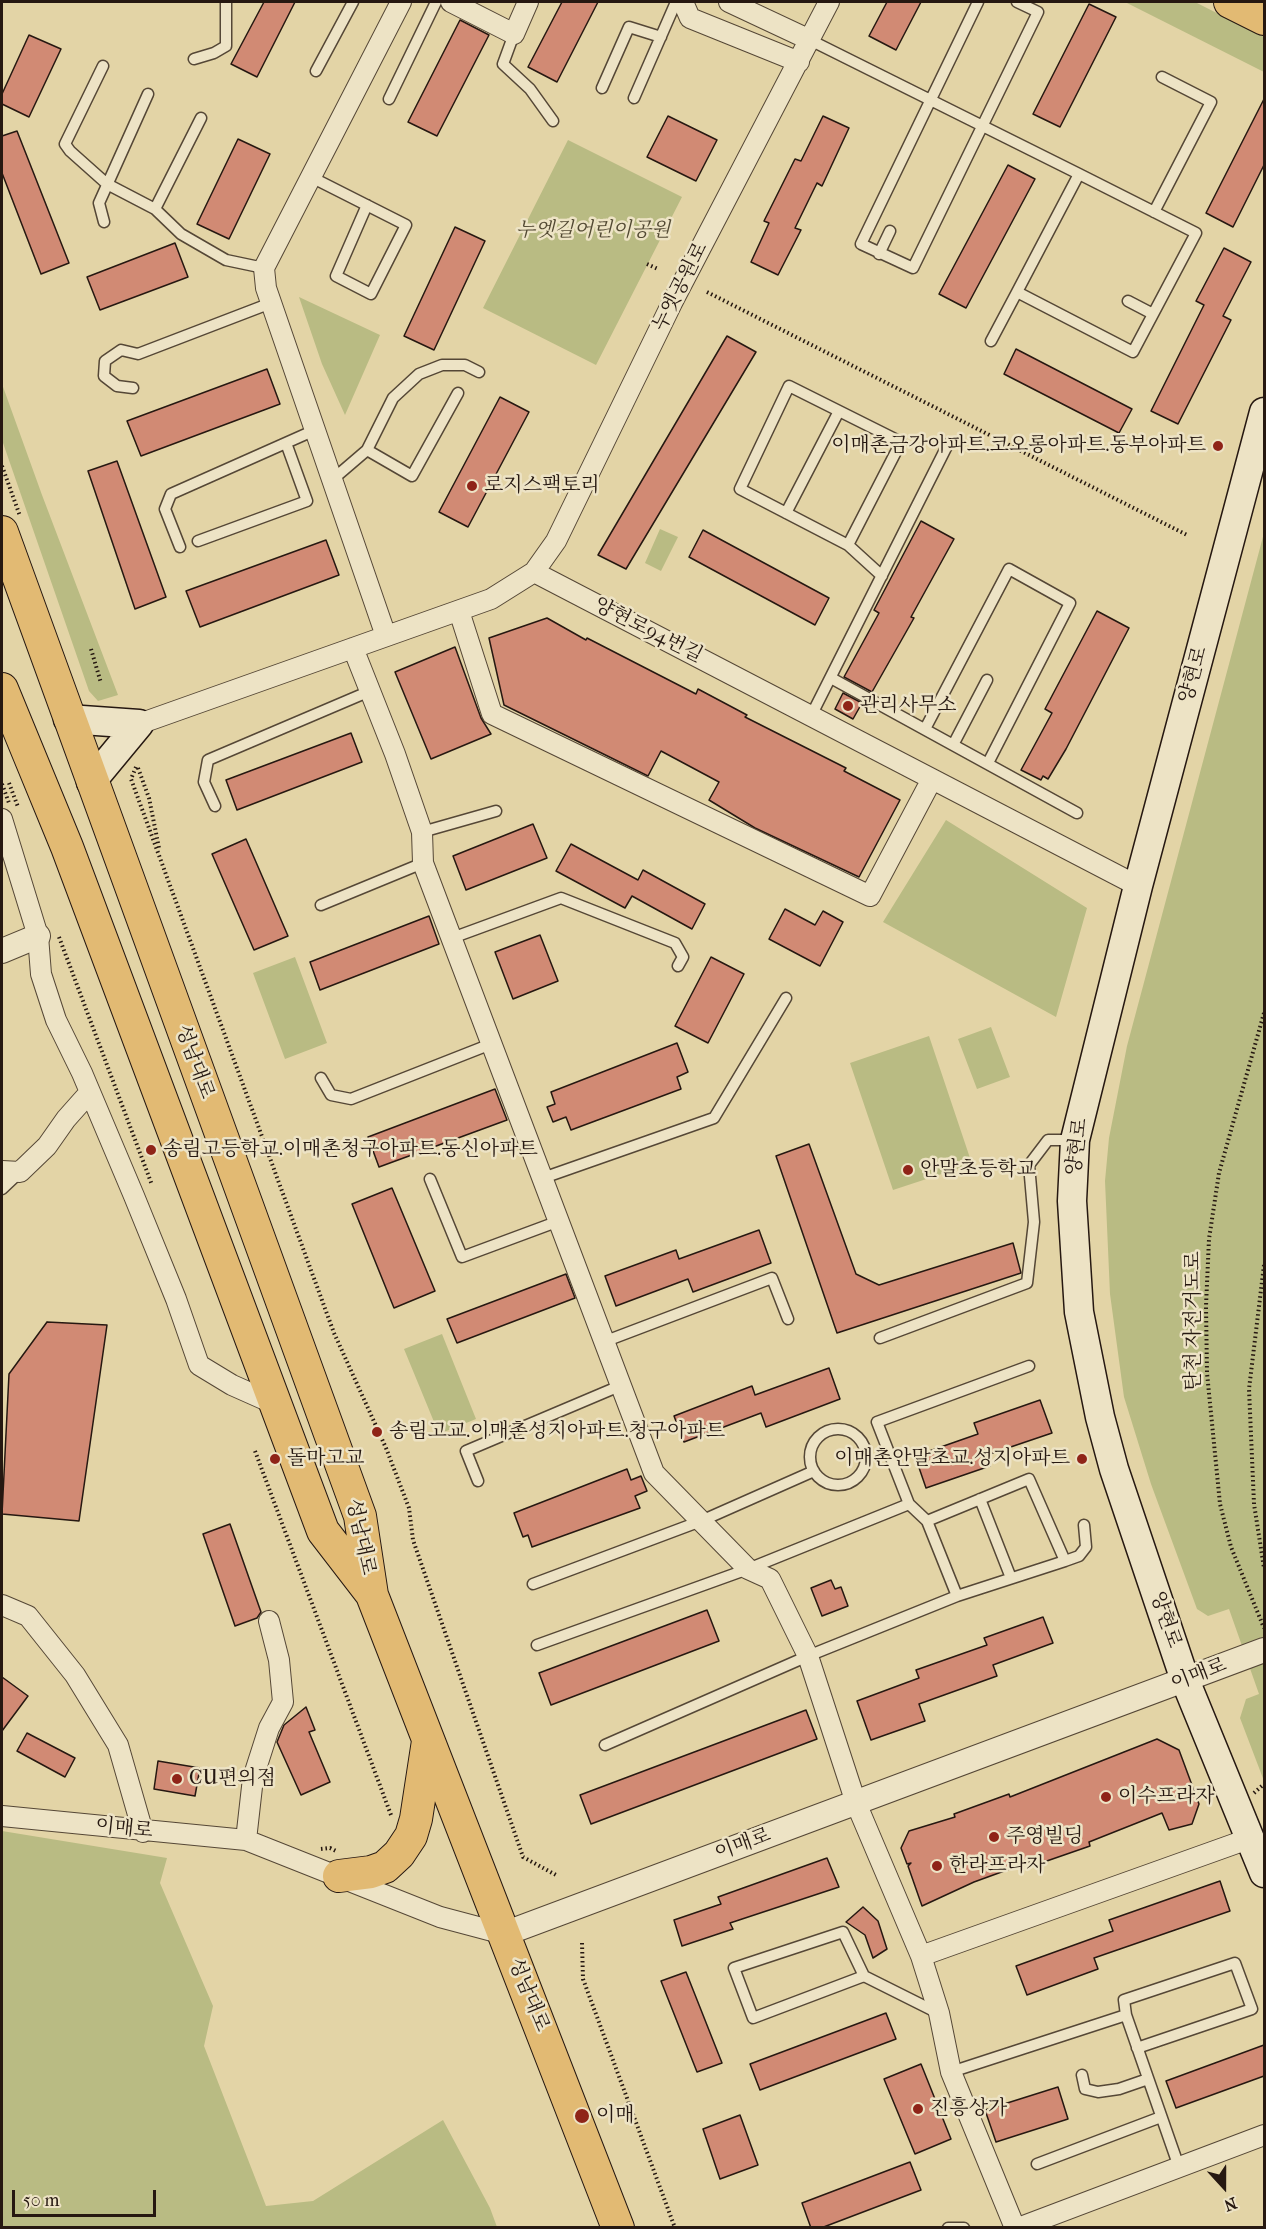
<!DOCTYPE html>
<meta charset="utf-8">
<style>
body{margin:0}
#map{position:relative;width:1266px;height:2229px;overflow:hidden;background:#e3d4a6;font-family:"IM FELL French Canon",serif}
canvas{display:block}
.frame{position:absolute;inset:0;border:3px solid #261811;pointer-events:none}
.north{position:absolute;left:1194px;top:2157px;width:60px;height:60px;-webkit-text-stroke:4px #ede3c5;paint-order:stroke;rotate:159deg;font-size:16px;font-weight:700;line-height:24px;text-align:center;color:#261811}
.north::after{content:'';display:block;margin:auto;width:21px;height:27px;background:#261811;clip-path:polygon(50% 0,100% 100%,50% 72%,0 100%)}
.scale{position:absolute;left:12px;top:2190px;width:144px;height:27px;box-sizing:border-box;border:3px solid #261811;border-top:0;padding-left:8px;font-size:18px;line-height:21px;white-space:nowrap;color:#261811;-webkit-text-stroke:4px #ede3c5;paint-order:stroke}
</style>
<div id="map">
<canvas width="1266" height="2229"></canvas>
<div class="frame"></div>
<div class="north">N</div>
<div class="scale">50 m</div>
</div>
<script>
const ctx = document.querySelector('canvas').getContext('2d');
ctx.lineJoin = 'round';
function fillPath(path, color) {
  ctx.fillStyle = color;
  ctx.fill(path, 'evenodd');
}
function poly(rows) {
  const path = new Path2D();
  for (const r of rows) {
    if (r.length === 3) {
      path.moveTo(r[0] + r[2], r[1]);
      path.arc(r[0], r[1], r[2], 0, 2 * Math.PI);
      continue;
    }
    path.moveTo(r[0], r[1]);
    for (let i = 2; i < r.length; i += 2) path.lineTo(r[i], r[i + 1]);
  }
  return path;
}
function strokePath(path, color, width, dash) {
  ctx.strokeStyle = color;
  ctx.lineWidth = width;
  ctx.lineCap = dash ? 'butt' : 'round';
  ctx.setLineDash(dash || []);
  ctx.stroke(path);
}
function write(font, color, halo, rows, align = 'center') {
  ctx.font = font + ' "IM FELL French Canon","Noto Serif KR",serif';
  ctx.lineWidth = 5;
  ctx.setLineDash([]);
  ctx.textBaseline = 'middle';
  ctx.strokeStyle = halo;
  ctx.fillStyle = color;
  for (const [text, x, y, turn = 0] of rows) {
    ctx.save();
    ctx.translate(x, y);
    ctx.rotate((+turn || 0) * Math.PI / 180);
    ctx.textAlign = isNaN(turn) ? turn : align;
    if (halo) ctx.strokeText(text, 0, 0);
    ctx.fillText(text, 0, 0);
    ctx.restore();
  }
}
fillPath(poly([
 [1125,2,1195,2,1264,37,1264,72],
 [568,140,682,197,596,365,483,308],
 [299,297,380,335,345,415,322,364],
 [2,384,42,495,118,695,98,701,89,691,2,440],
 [660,529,678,537,661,571,645,563],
 [1264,533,1264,1781,1240,1718,1246,1699,1259,1694,1229,1609,1208,1616,1197,1609,1151,1484,1124,1397,1110,1294,1105,1181,1109,1138,1127,1046],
 [946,820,1087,908,1056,1017,883,922],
 [295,957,327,1043,285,1059,253,973],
 [991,1027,1010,1077,977,1089,958,1039],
 [929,1036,972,1164,893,1190,850,1063],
 [442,1334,476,1419,439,1434,404,1349],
 [2,1831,167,1858,160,1883,213,2006,204,2046,266,2206,313,2201,443,2120,490,2208,497,2227,2,2227]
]), '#b9bb83');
const building = poly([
 [264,2,295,2,257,77,231,64,264,2],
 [562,2,598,2,557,82,528,67,562,2],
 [887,2,921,2,896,50,869,36,887,2],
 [1089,4,1116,17,1060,127,1033,114,1089,4],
 [460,20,489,35,437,136,408,122,460,20],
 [29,35,61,49,29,117,2,104,2,94,29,35],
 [1264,99,1264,165,1233,227,1206,213,1264,99],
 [668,116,717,140,696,181,647,157,668,116],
 [823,116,849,128,822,186,817,183,795,228,801,230,778,275,751,262,769,223,764,221,795,159,801,161,823,116],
 [17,131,69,263,41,274,2,173,2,136,17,131],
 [238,139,270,154,229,239,197,224,238,139],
 [1008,165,1035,179,966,308,939,294,1008,165],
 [455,227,485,241,434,350,404,336,455,227],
 [175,243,188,277,100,310,87,277,175,243],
 [1224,248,1251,262,1223,316,1231,320,1178,424,1151,411,1204,305,1196,301,1224,248],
 [727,336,756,352,626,569,598,555,727,336],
 [1016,349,1132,409,1119,433,1004,374,1016,349],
 [267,369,280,404,141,456,127,421,267,369],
 [500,397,529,412,468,527,439,512,500,397],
 [117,461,166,597,135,609,88,471,117,461],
 [921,521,954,539,911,617,914,618,872,692,844,677,879,613,874,610,921,521],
 [703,530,829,598,815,625,689,557,703,530],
 [326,540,339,575,200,627,186,591,326,540],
 [1097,611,1129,628,1066,749,1048,779,1043,776,1041,780,1021,770,1052,713,1045,709,1097,611],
 [547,618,586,640,587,638,696,694,698,689,747,715,745,717,846,768,844,771,900,800,859,877,755,828,709,800,719,782,661,751,648,776,504,705,489,638,547,618],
 [455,647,481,718,491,734,431,759,395,672,455,647],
 [843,693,862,703,853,719,835,709,843,693],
 [351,733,362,762,237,810,226,780,351,733],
 [533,824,547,858,466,890,453,856,533,824],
 [246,839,288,936,254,950,212,854,246,839],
 [571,844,638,880,643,870,705,904,692,929,632,896,625,908,556,871,571,844],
 [785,909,815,925,823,911,843,922,820,966,769,939,785,909],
 [429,916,439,944,320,990,310,962,429,916],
 [540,935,558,981,513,999,495,952,540,935],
 [711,957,744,974,708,1043,675,1026,711,957],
 [677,1043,688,1072,677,1077,681,1089,571,1130,566,1117,553,1122,547,1107,555,1104,551,1092,677,1043],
 [495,1089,507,1120,379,1167,368,1137,495,1089],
 [809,1144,856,1274,879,1285,1013,1243,1021,1273,837,1333,776,1156,809,1144],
 [392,1188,435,1291,394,1308,352,1204,392,1188],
 [759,1230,771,1263,693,1292,688,1279,616,1306,605,1276,676,1250,679,1259,759,1230],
 [566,1274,575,1298,457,1343,447,1319,566,1274],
 [47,1322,107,1325,79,1521,2,1514,9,1374,47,1322],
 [829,1368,840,1399,766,1427,761,1413,684,1442,674,1416,752,1386,755,1395,829,1368],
 [1040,1400,1052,1433,987,1455,990,1466,926,1488,915,1456,978,1434,974,1423,1040,1400],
 [627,1469,631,1480,641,1476,647,1491,635,1496,640,1508,532,1547,528,1535,523,1537,514,1513,627,1469],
 [230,1524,261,1612,257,1618,235,1626,203,1534,230,1524],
 [831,1580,835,1589,841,1587,848,1606,822,1616,811,1588,831,1580],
 [707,1610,719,1641,551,1705,539,1673,707,1610],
 [1043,1617,1053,1643,993,1665,997,1676,919,1704,925,1721,871,1740,857,1701,919,1678,916,1670,987,1645,984,1638,1043,1617],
 [2,1677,28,1696,2,1731,2,1677],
 [306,1707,315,1730,309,1732,330,1782,301,1795,277,1742,284,1725,306,1707],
 [806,1710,817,1739,591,1824,580,1795,806,1710],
 [27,1733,75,1758,65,1777,17,1751,27,1733],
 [1157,1739,1179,1750,1199,1804,1192,1824,1169,1830,1162,1813,1089,1842,1090,1846,1041,1863,1040,1858,974,1882,922,1906,908,1866,911,1863,907,1864,901,1848,909,1831,955,1817,954,1814,1009,1794,1010,1797,1157,1739],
 [158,1761,200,1768,195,1796,154,1789,158,1761],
 [827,1858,839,1887,730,1923,733,1929,682,1946,674,1920,721,1904,718,1897,827,1858],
 [1220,1881,1230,1911,1094,1958,1098,1969,1027,1995,1016,1966,1113,1931,1109,1920,1220,1881],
 [863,1907,878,1921,887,1949,873,1958,865,1935,846,1922,863,1907],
 [686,1972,722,2063,697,2072,661,1981,686,1972],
 [886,2013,896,2039,760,2090,750,2064,886,2013],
 [1264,2045,1264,2076,1176,2108,1166,2081,1264,2045],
 [921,2064,951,2139,915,2154,884,2079,921,2064],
 [1058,2087,1068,2119,996,2142,985,2110,1058,2087],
 [740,2115,758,2165,720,2179,703,2129,740,2115],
 [910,2162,921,2190,821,2228,811,2228,802,2203,910,2162]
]);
fillPath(building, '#d18a74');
strokePath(building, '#261811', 1.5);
const service = poly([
 [978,2,861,244,913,268,1038,12,1017,2],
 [514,34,503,64,530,89,553,121],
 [810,40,1079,174,1196,233,1133,352,1017,292,1079,174],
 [194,59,214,53,226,46,226,2],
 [103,66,65,144,70,151,107,184,155,209,181,234,226,260,264,268],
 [316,71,353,2],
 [602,88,629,27,661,37],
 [634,98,676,2],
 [389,99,436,2],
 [311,177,406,225,371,294,336,276,367,205],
 [155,209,201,118],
 [1154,212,1211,102,1162,77],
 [104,222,99,203,148,94],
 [879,254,890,231],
 [1128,301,1153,314],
 [991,341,1017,292],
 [133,388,117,386,104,376,105,361,121,350,138,354,271,303],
 [367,450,393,398,419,374,442,365,465,365,479,372],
 [332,480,367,450,412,476,458,393],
 [786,513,839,411],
 [198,541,307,501,286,443],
 [848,545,901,442,789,386,740,489,848,545,882,576],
 [180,547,165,509,171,494,315,430],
 [831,678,1077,813],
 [811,716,948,444],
 [925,729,1009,569,1070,603,988,763],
 [953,745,987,680],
 [215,806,204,782,208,760,370,691],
 [422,832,496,811],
 [321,905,423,863],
 [452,938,561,898,675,943,683,957,678,966],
 [321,1078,331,1095,351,1099,491,1044],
 [543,1178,714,1118,786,998],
 [430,1179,462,1257,559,1221],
 [2,1189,20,1172],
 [880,1338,1027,1283,1034,1222,1029,1165,1048,1140,1075,1140],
 [606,1341,772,1278,788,1319],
 [838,1457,28],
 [478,1481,466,1451,622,1385],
 [980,1499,1011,1578],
 [909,1504,927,1521,957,1596,1065,1561,1029,1479,927,1521],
 [1065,1561,1079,1556,1086,1547,1084,1525],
 [533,1584,701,1521,814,1471],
 [537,1645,748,1569,909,1504,877,1422,1029,1366],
 [605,1745,808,1656,957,1596],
 [864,1976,843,1932,734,1968,753,2018,864,1976,938,2013],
 [1126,2015,1124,2000,1235,1963,1252,2009,1137,2048],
 [951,2072,1126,2015,1179,2167],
 [1082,2075,1085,2089,1098,2092,1119,2089,1148,2079],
 [1037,2164,1161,2117],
 [948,2228,964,2228]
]);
const minor = poly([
 [451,2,514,34,528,2],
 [683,2,690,18,799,62],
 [729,2,810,40],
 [534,572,556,541,672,303,829,2],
 [459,611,492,714,870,896,932,779],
 [386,636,266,288,264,268,401,2],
 [353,648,395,754,422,832,423,863,654,1473,748,1569,770,1579,808,1656,856,1803,921,1956,939,2013,951,2072,1015,2228],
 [139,724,491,599,534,572,1138,886],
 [2,819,38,936,41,974,56,1020,82,1073,134,1196,176,1299,199,1365,232,1385,277,1405],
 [2,1171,20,1172,47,1146,66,1119,90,1092],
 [2,1605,28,1616,75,1675,118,1745,143,1832],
 [2,1816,246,1840,440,1917,504,1934],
 [246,1840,253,1778,269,1728,283,1702,279,1660,269,1621],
 [921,1956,1251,1838],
 [1018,2228,1264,2135]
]);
const tertiary = poly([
 [2,951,38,936],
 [504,1934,1264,1650]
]);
const secondary = poly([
 [1264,412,1138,886,1075,1140,1072,1201,1079,1312,1100,1417,1114,1469,1185,1680,1264,1873],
 [68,719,139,724],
 [91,782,139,724]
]);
const primary = poly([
 [1230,2,1264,19],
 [2,532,360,1516,372,1595,618,2228],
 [2,689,67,847,323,1531,370,1592],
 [339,1876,371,1872,385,1867,399,1854,411,1836,416,1819,428,1741]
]);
strokePath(service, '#554736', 13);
strokePath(minor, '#554736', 22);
strokePath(tertiary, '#554736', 26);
strokePath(secondary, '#261811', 31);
strokePath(primary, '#261811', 34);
strokePath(poly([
 [647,264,658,269],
 [707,292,1187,535],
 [2,466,20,516],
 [91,649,101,683],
 [136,767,131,779,334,1333,386,1448,409,1508,413,1540,523,1857,556,1875],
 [138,768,149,798,159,848],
 [9,783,18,807],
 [2,784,9,803],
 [59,937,152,1185],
 [1264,1013,1219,1173,1209,1239,1206,1306,1207,1373,1220,1504,1231,1547,1264,1628],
 [1264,1265,1249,1389,1254,1504,1264,1568],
 [255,1451,391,1815],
 [1254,1793,1264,1784],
 [321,1849,330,1848,336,1851],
 [582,1943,583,1979,675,2228]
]), '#261811', 4, [1.5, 3]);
strokePath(service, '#ede3c5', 10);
strokePath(minor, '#ede3c5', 20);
strokePath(tertiary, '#ede3c5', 24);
strokePath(secondary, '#ede3c5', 28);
strokePath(primary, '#e2ba73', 32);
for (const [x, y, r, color] of [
 [1218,446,6,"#8f2418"],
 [472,486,6,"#8f2418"],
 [848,706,6,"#8f2418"],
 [151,1150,6,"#8f2418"],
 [908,1170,6,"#8f2418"],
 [377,1432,6,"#8f2418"],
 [275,1459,6,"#8f2418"],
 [1082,1459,6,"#8f2418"],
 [177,1779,6,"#8f2418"],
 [1106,1797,6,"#8f2418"],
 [994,1837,6,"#8f2418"],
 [937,1866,6,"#8f2418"],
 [918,2109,6,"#8f2418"],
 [582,2116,8,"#8f2418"]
]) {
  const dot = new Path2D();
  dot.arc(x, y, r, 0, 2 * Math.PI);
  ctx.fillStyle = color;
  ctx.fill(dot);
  strokePath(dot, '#ede3c5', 2);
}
write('italic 20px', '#524933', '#ede3c5', [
 ["누엣길어린이공원",593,231]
]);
write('20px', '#261811', '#ede3c5', [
 ["누엣공원로",681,287,-63],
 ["양현로94번길",648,631,27],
 ["양현로",1194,675,-75],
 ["성남대로",194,1062,70],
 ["양현로",1078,1147,-83],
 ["탄천 자전거도로",1194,1321,-90],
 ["성남대로",360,1537,78],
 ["양현로",1165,1620,71],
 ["이매로",1199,1675,-21],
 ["이매로",124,1829,6],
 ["이매로",743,1845,-20],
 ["성남대로",528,1995,68]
]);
write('20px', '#261811', '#ede3c5', [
 ["이매촌금강아파트.코오롱아파트.동부아파트",1206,446,"right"],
 ["로지스팩토리",484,486],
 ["관리사무소",860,706],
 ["송림고등학교.이매촌청구아파트.동신아파트",163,1150],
 ["안말초등학교",920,1170],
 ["송림고교.이매촌성지아파트.청구아파트",389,1432],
 ["돌마고교",287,1459],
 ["이매촌안말초교.성지아파트",1070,1459,"right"],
 ["CU편의점",189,1779],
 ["이수프라자",1118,1797],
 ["주영빌딩",1006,1837],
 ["한라프라자",949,1866],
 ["진흥상가",930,2109],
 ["이매",596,2116]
], 'left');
</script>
